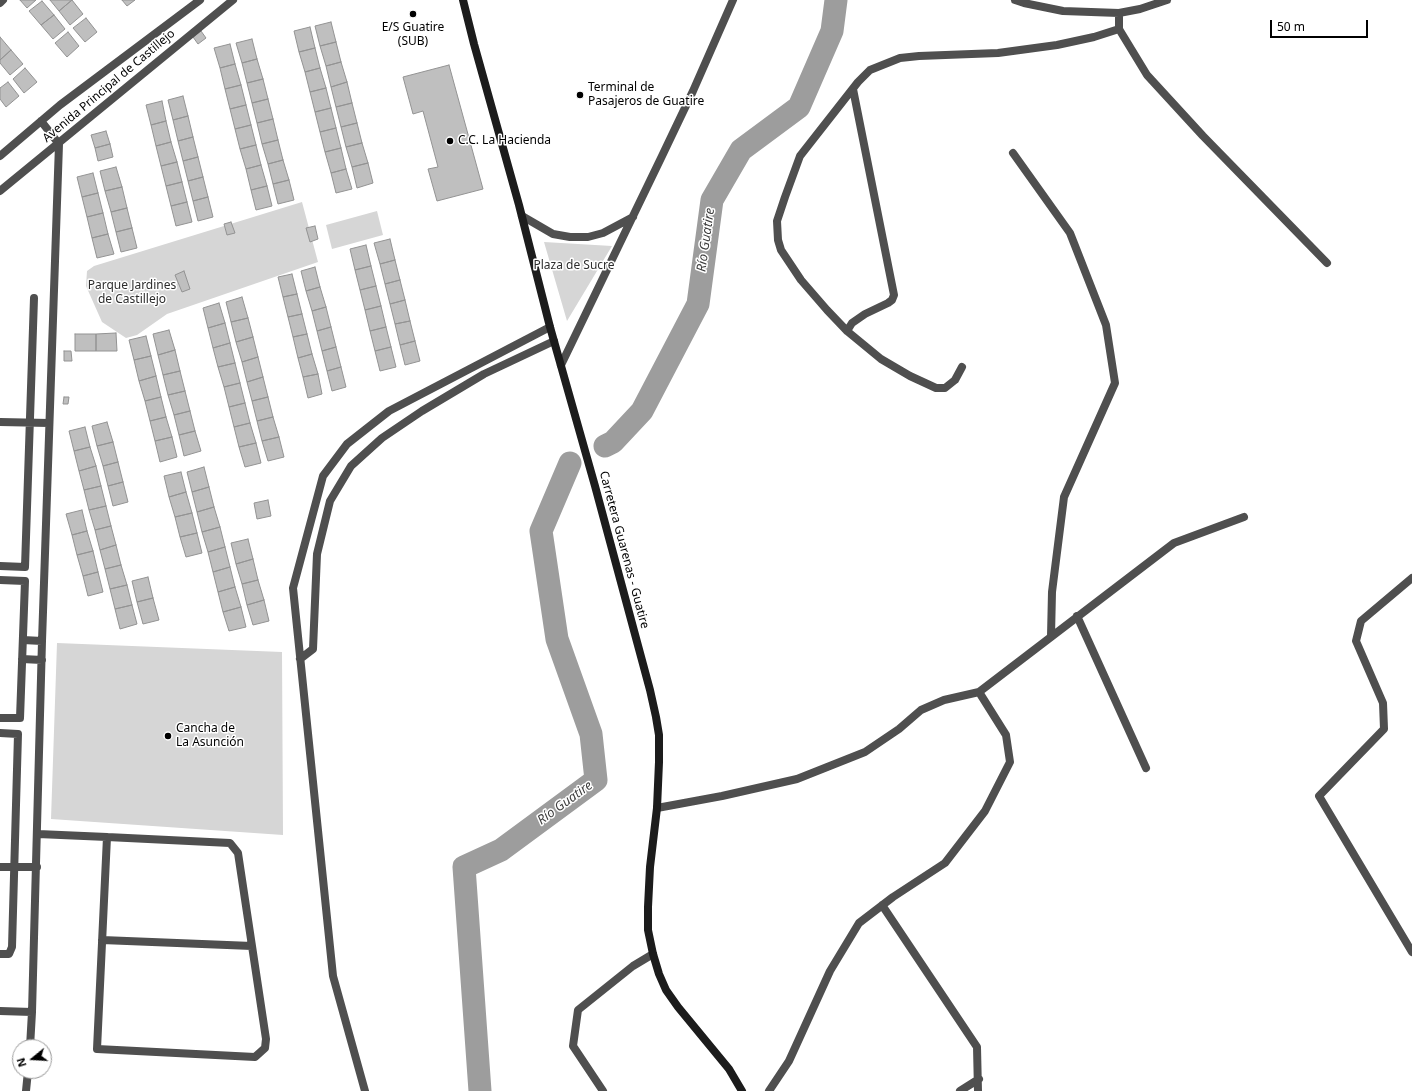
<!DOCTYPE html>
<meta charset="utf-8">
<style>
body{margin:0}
#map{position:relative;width:1412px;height:1091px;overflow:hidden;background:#fff;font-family:"Noto Sans",sans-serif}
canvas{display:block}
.north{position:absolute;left:12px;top:1039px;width:40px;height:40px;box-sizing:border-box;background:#fff;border:1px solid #999;border-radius:50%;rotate:252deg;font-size:11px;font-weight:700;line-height:16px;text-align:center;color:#000}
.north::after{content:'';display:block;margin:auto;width:14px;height:18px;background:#000;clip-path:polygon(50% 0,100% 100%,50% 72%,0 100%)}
.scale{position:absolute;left:1270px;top:20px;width:98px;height:18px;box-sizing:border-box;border:2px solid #000;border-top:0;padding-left:5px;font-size:12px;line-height:14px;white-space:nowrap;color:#000;-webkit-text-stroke:3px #fff;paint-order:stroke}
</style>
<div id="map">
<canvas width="1412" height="1091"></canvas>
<div class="north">N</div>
<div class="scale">50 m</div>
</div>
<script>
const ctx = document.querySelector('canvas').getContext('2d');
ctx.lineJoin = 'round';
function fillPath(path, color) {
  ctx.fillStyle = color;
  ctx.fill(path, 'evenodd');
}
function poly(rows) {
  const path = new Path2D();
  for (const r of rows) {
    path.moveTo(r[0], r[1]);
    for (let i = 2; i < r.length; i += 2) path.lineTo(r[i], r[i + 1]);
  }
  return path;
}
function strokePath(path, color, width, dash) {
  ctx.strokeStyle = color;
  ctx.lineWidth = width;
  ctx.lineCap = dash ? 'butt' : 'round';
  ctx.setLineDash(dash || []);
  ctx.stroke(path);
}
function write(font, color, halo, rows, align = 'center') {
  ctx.font = font + ' "Noto Sans",sans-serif';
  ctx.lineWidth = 3;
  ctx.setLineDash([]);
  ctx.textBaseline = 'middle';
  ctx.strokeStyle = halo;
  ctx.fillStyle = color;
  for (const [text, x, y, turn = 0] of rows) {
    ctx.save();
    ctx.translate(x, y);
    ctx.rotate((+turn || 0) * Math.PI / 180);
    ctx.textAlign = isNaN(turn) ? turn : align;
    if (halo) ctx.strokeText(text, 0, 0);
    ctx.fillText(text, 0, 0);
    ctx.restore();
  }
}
fillPath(poly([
 [302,202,318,262,167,314,137,335,126,338,102,322,86,286,87,271,94,266],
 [377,211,383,235,332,249,326,225],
 [544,242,612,246,567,321],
 [57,643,282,652,283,835,51,819]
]), '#d6d6d6');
strokePath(poly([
 [605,446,613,442,642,411,698,304,712,200,741,150,799,107,832,31,836,0],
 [480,1091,464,867,501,850,596,780,591,734,557,639,541,531,570,463]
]), '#9d9d9d', 23);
const building = poly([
 [20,0,36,0,27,8,20,0],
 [50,0,72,0,59,11,50,0],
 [72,0,83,14,70,25,59,11,72,0],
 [122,0,135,0,127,6,122,0],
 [42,1,54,15,41,25,29,11,42,1],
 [54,15,65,29,53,39,41,25,54,15],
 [86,18,97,32,85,42,73,28,86,18],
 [331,22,336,42,320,46,315,26,331,22],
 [310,27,315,48,299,52,294,31,310,27],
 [201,31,206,38,198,44,193,37,201,31],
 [68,32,79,46,67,57,55,43,68,32],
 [0,37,11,50,0,60,0,37],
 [252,39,257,59,242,63,236,43,252,39],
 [336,42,341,62,326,66,320,46,336,42],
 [230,44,235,64,220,68,214,48,230,44],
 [315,48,320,68,305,72,299,52,315,48],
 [11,50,23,64,10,75,0,63,0,60,11,50],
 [257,59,263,79,247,83,242,63,257,59],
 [341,62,347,82,331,87,326,66,341,62],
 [235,64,241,85,225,89,220,68,235,64],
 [449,65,483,189,437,201,428,169,438,167,423,111,413,114,403,77,449,65],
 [25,68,37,82,24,93,13,79,25,68],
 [320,68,326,88,310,92,305,72,320,68],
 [263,79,268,99,252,103,247,83,263,79],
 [8,82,19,96,6,107,0,99,0,88,8,82],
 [347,82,352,103,336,107,331,87,347,82],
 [241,85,246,105,230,109,225,89,241,85],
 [326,88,331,108,315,112,310,92,326,88],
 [183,96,188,116,173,120,168,100,183,96],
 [268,99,273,119,257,123,252,103,268,99],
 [162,101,166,121,151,125,146,105,162,101],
 [352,103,357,123,341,127,336,107,352,103],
 [246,105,251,125,235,129,230,109,246,105],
 [331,108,336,128,320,132,315,112,331,108],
 [188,116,193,137,178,141,173,120,188,116],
 [273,119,278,140,262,144,257,123,273,119],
 [166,121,171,142,156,146,151,125,166,121],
 [357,123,362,143,346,147,341,127,357,123],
 [251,125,256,145,240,149,235,129,251,125],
 [336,128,341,148,325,152,320,132,336,128],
 [106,131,110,144,95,148,91,135,106,131],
 [193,137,198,157,183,161,178,141,193,137],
 [278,140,283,160,268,164,262,144,278,140],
 [171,142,177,162,161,166,156,146,171,142],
 [362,143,368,163,352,167,346,147,362,143],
 [110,144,113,157,98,161,95,148,110,144],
 [256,145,261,165,246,169,240,149,256,145],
 [341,148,346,169,331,173,325,152,341,148],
 [198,157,203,177,188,181,183,161,198,157],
 [283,160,289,180,273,184,268,164,283,160],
 [177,162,182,182,166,186,161,166,177,162],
 [368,163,373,183,357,188,352,167,368,163],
 [261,165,267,186,251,190,246,169,261,165],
 [116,167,122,187,105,191,100,171,116,167],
 [346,169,352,189,336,193,331,173,346,169],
 [93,173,98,193,82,197,77,177,93,173],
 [203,177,208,197,193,201,188,181,203,177],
 [289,180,294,200,278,204,273,184,289,180],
 [182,182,187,202,171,206,166,186,182,182],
 [267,186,272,206,256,210,251,190,267,186],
 [122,187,127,208,111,212,105,191,122,187],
 [98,193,103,213,87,217,82,197,98,193],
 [208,197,213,217,198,221,193,201,208,197],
 [187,202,192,222,176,226,171,206,187,202],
 [127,208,132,228,116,232,111,212,127,208],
 [103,213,108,234,92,238,87,217,103,213],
 [231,222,235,233,227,235,224,224,231,222],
 [315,226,318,239,310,242,306,228,315,226],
 [132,228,137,248,121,252,116,232,132,228],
 [108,234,114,254,97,258,92,238,108,234],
 [390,239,395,260,380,264,374,243,390,239],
 [366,245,371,266,355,270,350,249,366,245],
 [395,260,400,280,385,284,380,264,395,260],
 [371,266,376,286,360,290,355,270,371,266],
 [315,267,320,287,306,291,301,271,315,267],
 [184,271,190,289,182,292,175,275,184,271],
 [292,274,297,294,283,297,278,277,292,274],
 [400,280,405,300,390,304,385,284,400,280],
 [376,286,381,306,365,310,360,290,376,286],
 [320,287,326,307,312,311,306,291,320,287],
 [297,294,302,314,288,317,283,297,297,294],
 [242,297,248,318,231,322,226,302,242,297],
 [405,300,410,321,395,324,390,304,405,300],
 [219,303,225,323,208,328,203,308,219,303],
 [381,306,386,327,370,331,365,310,381,306],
 [326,307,331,327,317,331,312,311,326,307],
 [302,314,307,334,293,337,288,317,302,314],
 [248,318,253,337,236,342,231,322,248,318],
 [410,321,415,341,400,345,395,324,410,321],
 [225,323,230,343,213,348,208,328,225,323],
 [331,327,336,347,322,351,317,331,331,327],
 [386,327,391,347,375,351,370,331,386,327],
 [169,330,175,350,158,355,153,334,169,330],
 [116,333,117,351,96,351,96,334,116,333],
 [75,334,96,334,96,351,75,351,75,334],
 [307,334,312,354,298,358,293,337,307,334],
 [146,336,151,356,134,360,129,340,146,336],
 [253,337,258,357,242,362,236,342,253,337],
 [415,341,420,361,405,365,400,345,415,341],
 [230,343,235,363,218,367,213,348,230,343],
 [336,347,341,367,327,371,322,351,336,347],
 [391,347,396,367,380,371,375,351,391,347],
 [175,350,180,371,163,375,158,355,175,350],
 [64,351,71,351,72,361,64,361,64,351],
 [312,354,318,374,303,377,298,358,312,354],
 [151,356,156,376,139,381,134,360,151,356],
 [258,357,263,377,247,382,242,362,258,357],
 [235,363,240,383,224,387,218,367,235,363],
 [341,367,346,387,332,391,327,371,341,367],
 [180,371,185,391,168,395,163,375,180,371],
 [318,374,322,394,308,398,303,377,318,374],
 [156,376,161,397,145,401,139,381,156,376],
 [263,377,268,397,252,401,247,382,263,377],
 [240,383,245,403,229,407,224,387,240,383],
 [185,391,190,411,174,415,168,395,185,391],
 [64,397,69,397,68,404,63,404,64,397],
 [161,397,166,417,150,421,145,401,161,397],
 [268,397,273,417,257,421,252,401,268,397],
 [245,403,250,423,234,427,229,407,245,403],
 [190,411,195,431,179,435,174,415,190,411],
 [166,417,172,437,155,441,150,421,166,417],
 [273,417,279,437,262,441,257,421,273,417],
 [107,422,113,442,97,446,92,426,107,422],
 [250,423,256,443,239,447,234,427,250,423],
 [85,427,90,447,74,451,69,431,85,427],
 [195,431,201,451,184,456,179,435,195,431],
 [172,437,177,457,160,462,155,441,172,437],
 [279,437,284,457,268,461,262,441,279,437],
 [113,442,118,462,103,466,97,446,113,442],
 [256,443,261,463,245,467,239,447,256,443],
 [90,447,96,466,79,471,74,451,90,447],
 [118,462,123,482,108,486,103,466,118,462],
 [96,466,101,486,84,490,79,471,96,466],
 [204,467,209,487,192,492,187,472,204,467],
 [181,472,186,492,169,497,164,476,181,472],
 [123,482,128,502,113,506,108,486,123,482],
 [101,486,106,506,89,510,84,490,101,486],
 [209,487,214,507,197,512,192,492,209,487],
 [186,492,192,513,175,517,169,497,186,492],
 [268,500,271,516,257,519,254,503,268,500],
 [106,506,111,526,95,530,89,510,106,506],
 [214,507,220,527,202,532,197,512,214,507],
 [82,510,87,531,72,535,66,514,82,510],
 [192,513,197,533,180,537,175,517,192,513],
 [111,526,116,545,100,550,95,530,111,526],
 [220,527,225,547,208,552,202,532,220,527],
 [87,531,93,551,77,555,72,535,87,531],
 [197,533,202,553,186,557,180,537,197,533],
 [248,539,253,559,236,564,231,543,248,539],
 [116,545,121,565,105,569,100,550,116,545],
 [225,547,230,567,213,572,208,552,225,547],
 [93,551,98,572,83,576,77,555,93,551],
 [253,559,258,580,242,584,236,564,253,559],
 [121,565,127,585,110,589,105,569,121,565],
 [230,567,235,587,218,592,213,572,230,567],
 [98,572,103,592,88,596,83,576,98,572],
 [148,577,153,598,137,602,132,581,148,577],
 [258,580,264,600,247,605,242,584,258,580],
 [127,585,132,605,115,609,110,589,127,585],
 [235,587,241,607,223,612,218,592,235,587],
 [153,598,159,620,143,624,137,602,153,598],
 [264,600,269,621,253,625,247,605,264,600],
 [132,605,137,624,120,629,115,609,132,605],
 [241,607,246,627,229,631,223,612,241,607]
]);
fillPath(building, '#bfbfbf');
strokePath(building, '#939393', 1);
strokePath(poly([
 [1015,0,1024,3,1063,11,1119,13,1140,9,1167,0],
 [0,3,3,0],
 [1119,13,1119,29,1147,75,1203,136,1327,263],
 [1013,153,1070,233,1106,325,1115,383,1064,497,1052,592,1051,636],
 [0,156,60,105,200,0],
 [0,191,233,0],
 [522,216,553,234,570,237,588,237,603,233,633,217],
 [847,331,852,323,865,314,888,303,892,300,894,295,853,89],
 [561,365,662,156,693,91,733,0],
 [962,367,955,380,945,388,936,388,910,376,881,359,847,331,827,310,801,280,781,250,778,240,777,221,785,197,800,156,858,82,870,70,900,58,919,56,998,53,1057,45,1094,37,1119,29],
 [0,422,49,423],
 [0,566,25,567,34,298],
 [1412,578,1361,621,1356,641,1383,703,1384,729,1319,796,1412,952],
 [0,580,25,581,20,718,0,718],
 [1077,616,1146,768],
 [23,640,42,641],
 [22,659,42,660],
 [300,659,313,649,317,554,330,501,351,466,382,438,422,411,484,374,554,341],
 [0,733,18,734,12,947,9,954,0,954],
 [657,808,722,796,797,779,865,752,899,729,921,710,944,700,979,692,1174,543,1244,517],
 [38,834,107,837,230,843,238,853,266,1039,265,1048,255,1057,97,1049,107,837],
 [0,867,37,867],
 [882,905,977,1047,978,1091],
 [102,940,252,946],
 [0,1011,32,1012],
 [30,1047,32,1012,42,641,59,144,41,121],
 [26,1091,28,1071],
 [365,1091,333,976,293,588,323,476,347,444,389,411,550,327],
 [603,1091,573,1046,578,1010,633,966,653,954],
 [769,1091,789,1061,830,971,859,923,893,897,945,863,985,811,1010,762,1006,735,979,692],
 [960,1091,979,1079]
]), '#4f4f4f', 8);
strokePath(poly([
 [463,0,474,44,519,205,550,327,595,486,650,690,656,717,659,735,659,762,657,808,650,867,648,907,648,930,653,954,659,974,666,990,678,1007,729,1069,742,1091]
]), '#1c1c1c', 8);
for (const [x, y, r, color] of [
 [413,14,4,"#000"],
 [580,95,4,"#000"],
 [450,141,4,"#000"],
 [168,736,4,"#000"]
]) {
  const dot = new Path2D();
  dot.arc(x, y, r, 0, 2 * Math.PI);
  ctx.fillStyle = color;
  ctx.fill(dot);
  strokePath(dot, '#fff', 1.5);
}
write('12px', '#000', '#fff', [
 ["E/S Guatire",413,28,"center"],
 ["(SUB)",413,42,"center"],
 ["Terminal de",588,88],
 ["Pasajeros de Guatire",588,102],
 ["C.C. La Hacienda",458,141],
 ["Cancha de",176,729],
 ["La Asunción",176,743]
], 'left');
write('12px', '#000', '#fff', [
 ["Avenida Principal de Castillejo",109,86,-40],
 ["Carretera Guarenas - Guatire",624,550,75]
]);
write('12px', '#2d2d2d', '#fff', [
 ["Plaza de Sucre",574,266],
 ["Parque Jardines",132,286],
 ["de Castillejo",132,300]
]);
write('italic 13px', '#3e3e3e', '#fff', [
 ["Río Guatire",706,240,-82],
 ["Río Guatire",565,803,-36]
]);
</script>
